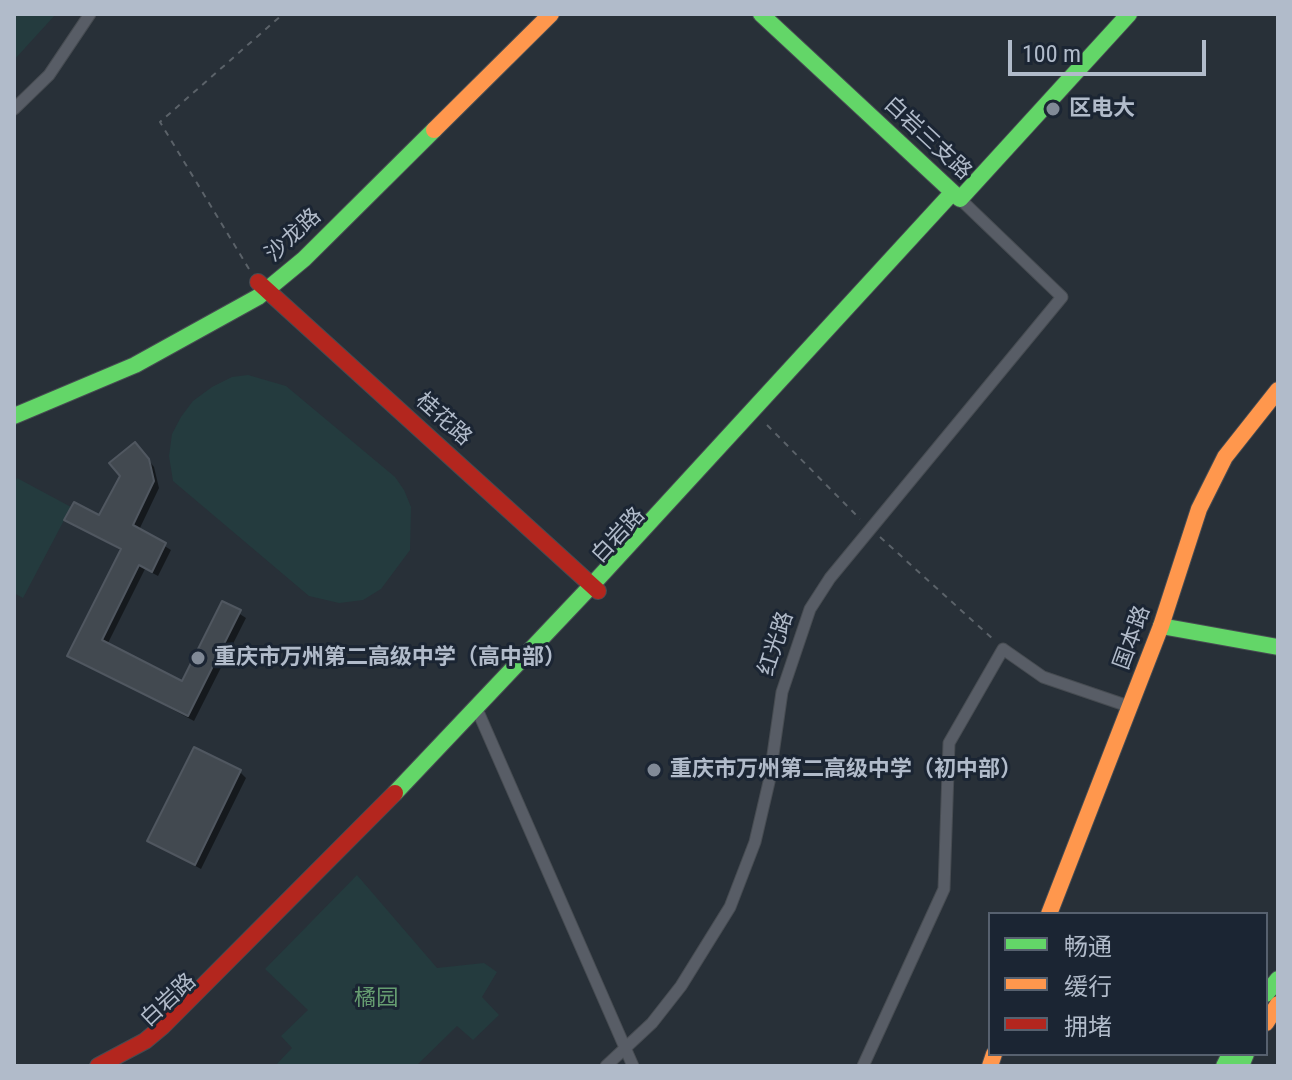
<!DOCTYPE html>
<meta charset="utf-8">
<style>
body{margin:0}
#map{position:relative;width:1292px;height:1080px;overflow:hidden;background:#283038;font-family:"Roboto Condensed","Noto Sans SC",sans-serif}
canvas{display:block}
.frame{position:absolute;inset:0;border:16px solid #b1bbca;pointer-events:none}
.legend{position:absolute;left:988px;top:912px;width:280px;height:144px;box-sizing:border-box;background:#1b2533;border:2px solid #57616f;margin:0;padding:10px 14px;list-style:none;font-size:24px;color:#b1bbca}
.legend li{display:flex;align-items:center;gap:16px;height:40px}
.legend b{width:40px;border:2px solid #57616f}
.scale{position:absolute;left:1008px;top:40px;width:198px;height:36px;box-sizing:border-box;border:4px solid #b1bbca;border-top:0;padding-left:10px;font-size:24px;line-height:28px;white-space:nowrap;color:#b1bbca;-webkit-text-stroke:6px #1b2533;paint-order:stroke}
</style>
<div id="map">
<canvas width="1292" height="1080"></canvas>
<div class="frame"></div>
<ul class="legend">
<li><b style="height:10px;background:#63d668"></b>畅通</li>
<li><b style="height:10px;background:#ff974d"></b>缓行</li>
<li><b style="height:10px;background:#b3261e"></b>拥堵</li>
</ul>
<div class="scale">100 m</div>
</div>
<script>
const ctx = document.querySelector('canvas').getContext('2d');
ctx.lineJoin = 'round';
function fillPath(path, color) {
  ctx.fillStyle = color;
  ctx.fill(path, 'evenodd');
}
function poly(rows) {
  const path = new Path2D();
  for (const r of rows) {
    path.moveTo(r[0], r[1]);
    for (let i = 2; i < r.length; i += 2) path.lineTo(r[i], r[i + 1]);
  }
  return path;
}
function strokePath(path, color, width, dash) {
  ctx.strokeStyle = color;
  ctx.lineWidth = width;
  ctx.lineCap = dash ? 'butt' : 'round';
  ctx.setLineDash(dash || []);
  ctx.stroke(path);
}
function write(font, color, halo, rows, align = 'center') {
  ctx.font = font + ' "Roboto Condensed","Noto Sans SC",sans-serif';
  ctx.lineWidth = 6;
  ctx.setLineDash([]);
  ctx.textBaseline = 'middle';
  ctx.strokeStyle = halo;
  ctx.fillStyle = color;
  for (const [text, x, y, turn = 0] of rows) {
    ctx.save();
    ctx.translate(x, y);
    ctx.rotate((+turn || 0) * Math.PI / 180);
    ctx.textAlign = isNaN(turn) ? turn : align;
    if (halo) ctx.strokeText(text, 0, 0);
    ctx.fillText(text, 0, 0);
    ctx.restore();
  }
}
fillPath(poly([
 [14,14,56,14,14,60],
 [248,375,286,386,395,477,404,490,411,507,410,550,381,589,363,600,339,603,309,596,173,481,169,456,172,434,181,417,193,401,212,387,232,377],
 [17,478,71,507,23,598,14,593,14,485],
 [357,875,437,968,484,963,497,972,482,997,499,1015,473,1040,457,1026,416,1066,275,1066,292,1048,281,1036,308,1010,265,969]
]), '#243b3e');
fillPath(poly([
 [141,450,154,467,159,488,139,530,171,550,158,576,145,569,107,645,183,683,223,603,246,618,194,721,70,655,122,551,67,520,100,518],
 [240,772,246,778,201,869,150,841]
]), '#0007');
const building = poly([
 [135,442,149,459,154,481,133,525,166,543,152,572,139,565,102,640,182,681,222,601,241,610,188,716,67,656,121,549,64,520,74,502,99,515,120,476,109,463,135,442],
 [194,747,241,770,195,865,147,841,194,747]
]);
fillPath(building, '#424950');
strokePath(building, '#505760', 2);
const street = poly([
 [14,109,49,75,90,14],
 [476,707,633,1066],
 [606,1066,652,1023,681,986,730,907,755,842,769,782,782,692,810,609,830,578,1062,297,960,199],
 [863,1066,944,889,949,743,1003,649,1043,677,1131,707]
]);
const fast = poly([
 [761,14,960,199,1129,14],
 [14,416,135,365,258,297,304,259,434,130],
 [1161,626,1278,647],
 [395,793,592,585,952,193],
 [1266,994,1278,979],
 [1224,1066,1230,1054],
 [1241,1066,1246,1054]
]);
const slow = poly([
 [434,130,551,14],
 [1049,914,1161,626,1199,509,1225,457,1278,390],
 [1266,1023,1278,1004],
 [990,1066,994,1054]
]);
const jam = poly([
 [258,282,598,591],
 [98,1066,145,1041,163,1026,395,793]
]);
strokePath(street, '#474c52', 13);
strokePath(fast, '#474c52', 18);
strokePath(slow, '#474c52', 18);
strokePath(jam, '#474c52', 18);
strokePath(poly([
 [249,269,160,122,283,14],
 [767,425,860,519],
 [880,537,994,640]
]), '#5b6269', 2, [6, 6]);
strokePath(street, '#585d66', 11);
strokePath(fast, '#63d668', 16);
strokePath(slow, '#ff974d', 16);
strokePath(jam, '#b3261e', 16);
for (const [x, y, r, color] of [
 [1053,109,8,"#818a97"],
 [198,658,8,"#818a97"],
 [654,770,8,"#818a97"]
]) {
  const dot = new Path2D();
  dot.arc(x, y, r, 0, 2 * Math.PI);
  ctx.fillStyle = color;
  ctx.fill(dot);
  strokePath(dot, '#1b2533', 3);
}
write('bold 22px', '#b1bbca', '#1b2533', [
 ["区电大",1069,109],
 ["重庆市万州第二高级中学（高中部）",214,658],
 ["重庆市万州第二高级中学（初中部）",670,770]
], 'left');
write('22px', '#b1bbca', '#1b2533', [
 ["白岩三支路",927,139,43],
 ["沙龙路",294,236,-43],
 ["桂花路",443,420,42],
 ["白岩路",619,536,-47],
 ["国本路",1133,638,-70],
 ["红光路",777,644,-72],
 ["白岩路",169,1001,-43]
]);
write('22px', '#669d71', '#1b2533', [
 ["橘园",376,999]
]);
</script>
